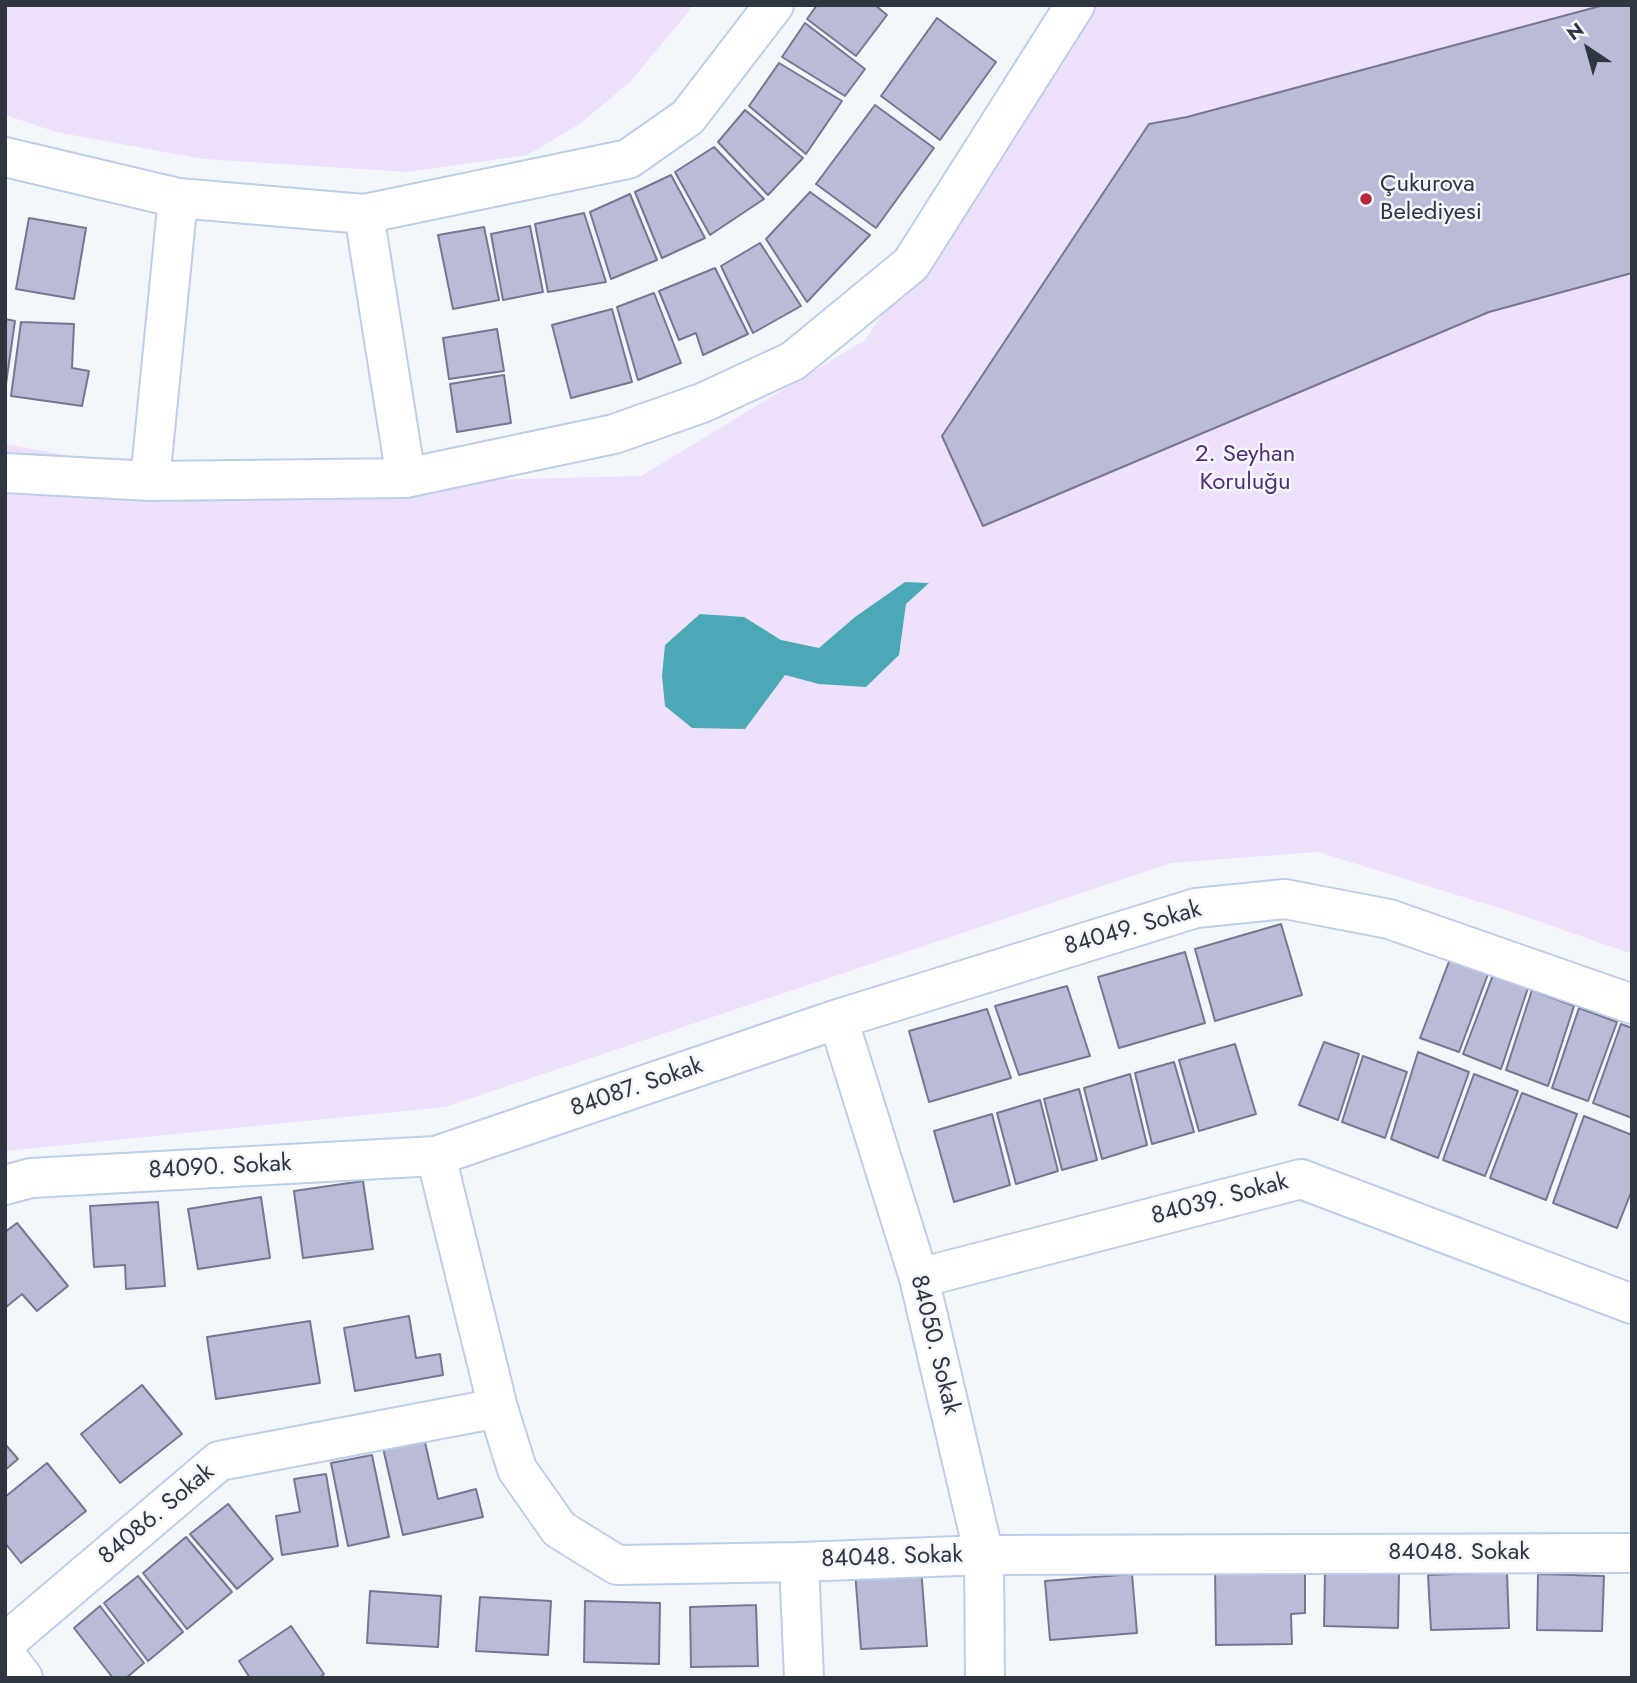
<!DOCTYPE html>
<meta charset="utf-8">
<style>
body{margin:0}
#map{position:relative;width:1637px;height:1683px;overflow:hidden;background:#f3f7fc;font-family:Jost,sans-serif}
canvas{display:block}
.frame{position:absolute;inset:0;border:7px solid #2f3640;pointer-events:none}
.north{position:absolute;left:1553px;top:14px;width:70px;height:70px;-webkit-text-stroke:5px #f3f7fc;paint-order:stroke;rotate:324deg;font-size:19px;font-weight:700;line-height:28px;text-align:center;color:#2f3640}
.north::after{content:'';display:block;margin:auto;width:24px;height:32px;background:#2f3640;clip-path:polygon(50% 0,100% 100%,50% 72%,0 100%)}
</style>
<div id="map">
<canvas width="1637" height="1683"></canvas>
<div class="frame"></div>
<div class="north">N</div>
</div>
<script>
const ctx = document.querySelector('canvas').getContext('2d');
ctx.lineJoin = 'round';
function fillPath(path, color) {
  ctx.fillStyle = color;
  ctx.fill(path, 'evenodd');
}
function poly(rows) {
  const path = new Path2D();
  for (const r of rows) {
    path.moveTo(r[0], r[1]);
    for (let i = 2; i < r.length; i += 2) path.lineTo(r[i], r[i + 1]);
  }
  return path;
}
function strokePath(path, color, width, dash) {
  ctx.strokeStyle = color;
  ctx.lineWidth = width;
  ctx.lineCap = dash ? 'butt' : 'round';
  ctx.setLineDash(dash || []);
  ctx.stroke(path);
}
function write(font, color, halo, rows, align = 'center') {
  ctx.font = font + ' Jost,sans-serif';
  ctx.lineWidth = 5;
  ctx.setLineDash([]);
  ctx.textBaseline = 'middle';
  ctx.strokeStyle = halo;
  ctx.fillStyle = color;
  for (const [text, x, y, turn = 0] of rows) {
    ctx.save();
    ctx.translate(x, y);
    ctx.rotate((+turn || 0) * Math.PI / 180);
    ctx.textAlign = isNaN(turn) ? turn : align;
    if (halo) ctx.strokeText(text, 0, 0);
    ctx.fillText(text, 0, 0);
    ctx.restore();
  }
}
fillPath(poly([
 [5,5,694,5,630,82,581,123,528,155,407,172,203,159,56,132,5,115],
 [1090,5,1632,5,1632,954,1515,913,1318,852,1171,863,445,1107,5,1151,5,444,236,486,641,476,865,340]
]), '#eee1fd');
fillPath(poly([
 [905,582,929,583,906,604,899,655,866,687,819,684,785,675,745,729,692,728,665,706,662,676,665,645,700,614,744,617,781,640,819,648,855,617]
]), '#4ba9b6');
const building = poly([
 [817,5,875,5,887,15,856,56,807,19,817,5],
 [1604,5,1630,5,1632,9,1632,273,1489,312,983,526,942,436,1149,124,1187,117,1604,5],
 [937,18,996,62,940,140,881,96,937,18],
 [805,23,865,69,845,96,782,57,805,23],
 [779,63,842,101,806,154,749,106,779,63],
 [875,105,934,148,876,228,816,184,875,105],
 [745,110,803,158,768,195,718,142,745,110],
 [714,147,764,199,710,235,675,172,714,147],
 [671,175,705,238,662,258,635,192,671,175],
 [810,192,870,235,807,302,766,239,810,192],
 [630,194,657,260,611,279,590,212,630,194],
 [584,213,606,282,548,292,535,224,584,213],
 [29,218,86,228,74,299,16,289,29,218],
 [530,226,543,292,503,300,491,234,530,226],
 [484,227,499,300,453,309,438,235,484,227],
 [760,243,801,306,753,333,721,266,760,243],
 [715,268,748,334,703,355,696,333,679,340,659,291,715,268],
 [654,293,681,363,638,380,617,307,654,293],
 [612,309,632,382,571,398,552,325,612,309],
 [5,319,15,321,5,391,5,319],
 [21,322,74,324,72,368,89,371,82,406,11,396,21,322],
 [497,329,504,371,449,379,443,338,497,329],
 [504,375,511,423,457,432,450,384,504,375],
 [1281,924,1302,995,1215,1021,1195,949,1281,924],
 [1185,952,1205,1023,1119,1048,1098,977,1185,952],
 [1450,959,1488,974,1459,1052,1420,1038,1450,959],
 [1493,975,1528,988,1501,1069,1463,1054,1493,975],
 [1067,986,1090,1056,1019,1075,995,1006,1067,986],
 [1532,990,1574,1006,1548,1086,1506,1070,1532,990],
 [1579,1008,1617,1022,1588,1101,1552,1088,1579,1008],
 [987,1009,1011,1078,929,1102,909,1031,987,1009],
 [1621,1024,1632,1028,1632,1118,1593,1103,1621,1024],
 [1324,1042,1359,1054,1338,1120,1299,1105,1324,1042],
 [1235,1044,1256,1114,1199,1131,1179,1060,1235,1044],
 [1418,1052,1469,1072,1438,1158,1391,1139,1418,1052],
 [1363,1056,1407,1072,1385,1138,1342,1122,1363,1056],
 [1174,1062,1194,1132,1152,1144,1135,1073,1174,1062],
 [1130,1074,1147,1145,1102,1159,1084,1088,1130,1074],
 [1474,1074,1518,1091,1485,1176,1443,1160,1474,1074],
 [1079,1089,1097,1160,1062,1170,1044,1099,1079,1089],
 [1522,1093,1577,1114,1546,1200,1490,1178,1522,1093],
 [1040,1100,1058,1171,1016,1184,997,1113,1040,1100],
 [992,1114,1010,1185,954,1202,934,1131,992,1114],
 [1584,1116,1632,1135,1632,1190,1617,1228,1553,1203,1584,1116],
 [363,1181,373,1249,303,1258,294,1191,363,1181],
 [261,1197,270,1258,198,1269,188,1209,261,1197],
 [158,1202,165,1286,126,1289,125,1265,94,1267,90,1206,158,1202],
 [17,1223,68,1286,37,1311,22,1294,5,1308,5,1232,17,1223],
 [409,1316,416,1358,440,1354,443,1375,355,1391,344,1328,409,1316],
 [310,1321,320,1383,216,1399,207,1337,310,1321],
 [142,1385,182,1434,120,1483,81,1434,142,1385],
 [424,1438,438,1499,476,1489,483,1517,403,1535,383,1448,424,1438],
 [5,1444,18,1459,5,1470,5,1444],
 [372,1455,389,1537,348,1546,331,1463,372,1455],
 [47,1463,86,1511,21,1563,5,1543,5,1497,47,1463],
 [326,1474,338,1546,282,1555,276,1516,300,1512,294,1479,326,1474],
 [228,1504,273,1559,237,1589,190,1534,228,1504],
 [186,1537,232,1592,187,1629,143,1573,186,1537],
 [921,1567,927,1646,861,1649,855,1571,921,1567],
 [1305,1568,1305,1613,1291,1614,1292,1644,1216,1645,1215,1569,1305,1568],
 [1325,1571,1399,1573,1398,1628,1324,1626,1325,1571],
 [1507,1572,1509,1628,1431,1630,1428,1575,1507,1572],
 [1132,1574,1137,1633,1050,1640,1045,1581,1132,1574],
 [1538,1574,1604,1576,1602,1631,1537,1630,1538,1574],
 [138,1576,183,1632,148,1661,104,1603,138,1576],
 [370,1591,441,1596,438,1647,367,1643,370,1591],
 [480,1597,551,1601,548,1655,476,1651,480,1597],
 [585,1601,660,1603,659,1664,584,1662,585,1601],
 [756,1605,758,1666,691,1667,690,1607,756,1605],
 [100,1606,144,1663,126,1678,113,1678,74,1628,100,1606],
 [291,1626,324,1674,319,1678,250,1678,239,1661,291,1626]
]);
fillPath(building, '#b9bbd7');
strokePath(building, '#757791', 2);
const minor = poly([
 [5,157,178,198,364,214,628,159,688,117,774,5],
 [364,214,406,478],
 [5,473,150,481,406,478,614,434,702,403,793,361,911,264,1075,5],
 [150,481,178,198],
 [838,1019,919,1278,984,1555,985,1678],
 [436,1156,498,1408,517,1469,559,1529,617,1565,799,1562,984,1555,1632,1553],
 [5,1185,31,1178,436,1156,838,1019,1196,908,1285,899,1389,919,1632,1004],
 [919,1278,1301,1179,1632,1304],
 [799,1562,804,1678],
 [5,1643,219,1461,498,1408],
 [5,1654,23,1678]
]);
strokePath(minor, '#bdcee7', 42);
strokePath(minor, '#fff', 38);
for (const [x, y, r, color] of [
 [1366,199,7,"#b82739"]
]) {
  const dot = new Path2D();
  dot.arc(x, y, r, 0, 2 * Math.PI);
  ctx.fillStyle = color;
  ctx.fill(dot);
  strokePath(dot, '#f3f7fc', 2.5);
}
write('24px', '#2f3640', '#f3f7fc', [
 ["Çukurova",1380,185],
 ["Belediyesi",1380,213]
], 'left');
write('24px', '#542e75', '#f3f7fc', [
 ["2. Seyhan",1245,455],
 ["Koruluğu",1245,483]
]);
write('24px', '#2f3640', '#f3f7fc', [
 ["84049. Sokak",1133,929,-16],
 ["84087. Sokak",637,1088,-19],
 ["84090. Sokak",220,1168,-3],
 ["84039. Sokak",1220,1200,-15],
 ["84050. Sokak",934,1345,76],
 ["84086. Sokak",157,1515,-40],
 ["84048. Sokak",1459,1553],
 ["84048. Sokak",892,1558,-2]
]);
</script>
